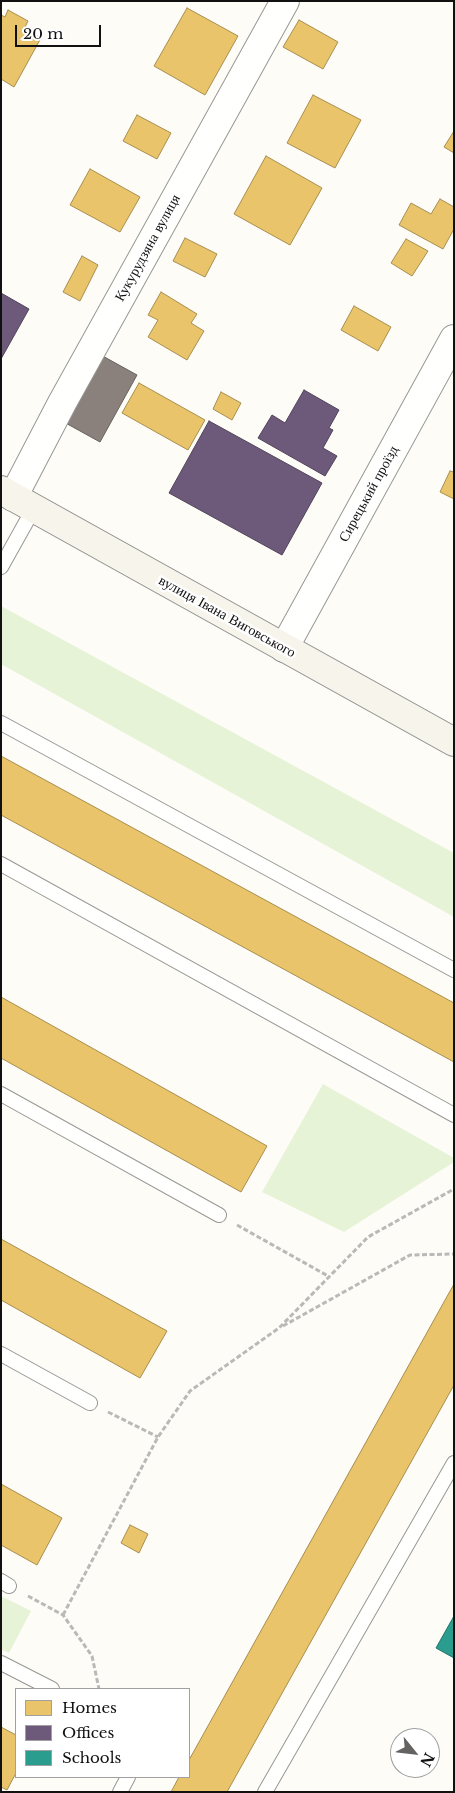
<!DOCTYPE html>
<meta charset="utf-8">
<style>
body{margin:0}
#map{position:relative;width:455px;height:1793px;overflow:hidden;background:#fdfcf7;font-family:"Libre Baskerville",serif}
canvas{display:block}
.frame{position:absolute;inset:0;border:2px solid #111;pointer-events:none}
.legend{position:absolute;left:15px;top:1688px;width:175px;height:90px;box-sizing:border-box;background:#fff;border:1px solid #a0a0a0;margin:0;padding:6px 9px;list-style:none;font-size:15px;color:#111}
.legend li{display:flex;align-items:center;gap:10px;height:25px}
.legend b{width:25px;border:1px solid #a0a0a0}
.north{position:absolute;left:390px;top:1728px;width:50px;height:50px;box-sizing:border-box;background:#fff;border:1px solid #a0a0a0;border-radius:50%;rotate:119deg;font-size:14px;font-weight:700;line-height:20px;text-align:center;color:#111}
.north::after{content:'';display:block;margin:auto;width:18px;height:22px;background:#646362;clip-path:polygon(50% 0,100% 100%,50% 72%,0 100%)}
.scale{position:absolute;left:15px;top:25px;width:86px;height:22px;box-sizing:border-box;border:2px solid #111;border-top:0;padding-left:6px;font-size:15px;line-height:18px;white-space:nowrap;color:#111;-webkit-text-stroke:4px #fff;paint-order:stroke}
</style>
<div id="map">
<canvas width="455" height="1793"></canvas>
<div class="frame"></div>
<ul class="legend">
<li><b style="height:14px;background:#e9c46a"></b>Homes</li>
<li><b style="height:14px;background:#6d597a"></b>Offices</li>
<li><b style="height:14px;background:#2a9d8f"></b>Schools</li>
</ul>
<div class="north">N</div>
<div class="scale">20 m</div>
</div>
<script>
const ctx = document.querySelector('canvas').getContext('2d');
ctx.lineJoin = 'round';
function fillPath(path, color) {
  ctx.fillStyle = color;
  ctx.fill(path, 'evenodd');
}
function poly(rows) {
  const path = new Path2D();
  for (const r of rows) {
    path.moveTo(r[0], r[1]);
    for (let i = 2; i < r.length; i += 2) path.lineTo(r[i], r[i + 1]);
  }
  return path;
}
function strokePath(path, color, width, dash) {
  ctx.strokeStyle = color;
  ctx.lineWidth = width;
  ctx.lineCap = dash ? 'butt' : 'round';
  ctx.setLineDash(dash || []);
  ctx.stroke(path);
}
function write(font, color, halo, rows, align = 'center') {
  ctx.font = font + ' "Libre Baskerville",serif';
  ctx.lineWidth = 5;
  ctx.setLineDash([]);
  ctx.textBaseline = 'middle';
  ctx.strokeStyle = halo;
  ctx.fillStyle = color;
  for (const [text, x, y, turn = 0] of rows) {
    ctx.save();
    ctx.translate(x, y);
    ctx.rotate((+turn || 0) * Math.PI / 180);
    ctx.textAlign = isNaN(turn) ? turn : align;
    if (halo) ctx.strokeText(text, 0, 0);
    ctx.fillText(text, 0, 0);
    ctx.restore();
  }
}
fillPath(poly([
 [1,606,454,853,454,917,1,664],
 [323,1084,454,1158,454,1162,344,1232,262,1192],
 [1,1596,31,1611,9,1653,1,1649]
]), '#e7f3d7');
const homes = poly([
 [187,8,238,36,205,95,154,66,187,8],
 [8,10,28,21,24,29,41,38,14,87,1,79,1,15,5,17,8,10],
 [299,20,338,42,323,69,283,47,299,20],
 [313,95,361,120,335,168,287,143,313,95],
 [137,115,171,133,157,159,123,141,137,115],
 [454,131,454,153,444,147,454,131],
 [266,156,322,188,290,245,234,214,266,156],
 [90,169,140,197,120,232,70,205,90,169],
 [440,199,454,207,454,229,443,249,399,225,411,203,431,214,440,199],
 [185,238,217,254,205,277,173,261,185,238],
 [406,239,428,251,412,276,391,263,406,239],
 [82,256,98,265,80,301,63,292,82,256],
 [161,292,197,314,191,323,204,331,187,360,148,337,158,320,148,315,161,292],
 [354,306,391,327,378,351,341,330,354,306],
 [139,383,205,420,188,450,122,413,139,383],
 [221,392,241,403,232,420,213,409,221,392],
 [450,471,454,472,454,499,440,492,450,471],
 [1,756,454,1003,454,1062,1,815,1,756],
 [1,997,267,1146,241,1192,1,1058,1,997],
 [1,1239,167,1331,140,1378,1,1300,1,1239],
 [454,1284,454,1385,227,1792,171,1792,179,1777,189,1777,189,1760,454,1284],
 [1,1484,62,1518,37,1565,1,1545,1,1484],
 [130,1525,148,1534,139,1553,121,1543,130,1525],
 [1,1727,16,1735,16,1773,7,1790,1,1787,1,1727]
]);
fillPath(homes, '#e9c46a');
strokePath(homes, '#a88e4f', 1);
const offices = poly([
 [1,293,29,309,1,359,1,293],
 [304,390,339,410,329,428,333,430,323,448,337,456,325,476,258,438,272,415,285,423,304,390],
 [209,421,322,483,282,555,169,493,209,421]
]);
fillPath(offices, '#6d597a');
strokePath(offices, '#51435a', 1);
const schools = poly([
 [454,1616,454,1658,436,1648,454,1616]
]);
fillPath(schools, '#2a9d8f');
strokePath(schools, '#227369', 1);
const industry = poly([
 [99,354,137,375,100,442,62,421,99,354]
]);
fillPath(industry, '#8a817c');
strokePath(industry, '#665f5c', 1);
const lane = poly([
 [1,567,34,508],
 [1,723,454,970],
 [1,864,454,1115],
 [1,1094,219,1215],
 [1,1354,90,1403],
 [1,1581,9,1586],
 [1,1663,52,1689],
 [120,1792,128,1777],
 [265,1792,454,1463]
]);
const street = poly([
 [13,497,62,403,285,1],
 [284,648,454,339]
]);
const secondary = poly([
 [1,490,454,742]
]);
strokePath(lane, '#979795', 16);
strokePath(street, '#979795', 30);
strokePath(secondary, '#8e8d8b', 30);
strokePath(poly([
 [237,1225,328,1276],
 [283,1326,410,1255,454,1254],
 [108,1412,158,1437],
 [28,1596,63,1615,92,1656,99,1689],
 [63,1615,158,1437,190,1391,279,1328,368,1237,454,1189]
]), '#b9b9b8', 3, [5, 2.5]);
strokePath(lane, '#fffffe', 14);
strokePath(street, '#fffffe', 28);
strokePath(secondary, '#f6f4eb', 28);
write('14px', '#111', '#fff', [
 ["Кукурудзяна вулиця",148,248,-61],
 ["Сирецький проїзд",369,494,-61],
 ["вулиця Івана Виговського",227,617,29]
]);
</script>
